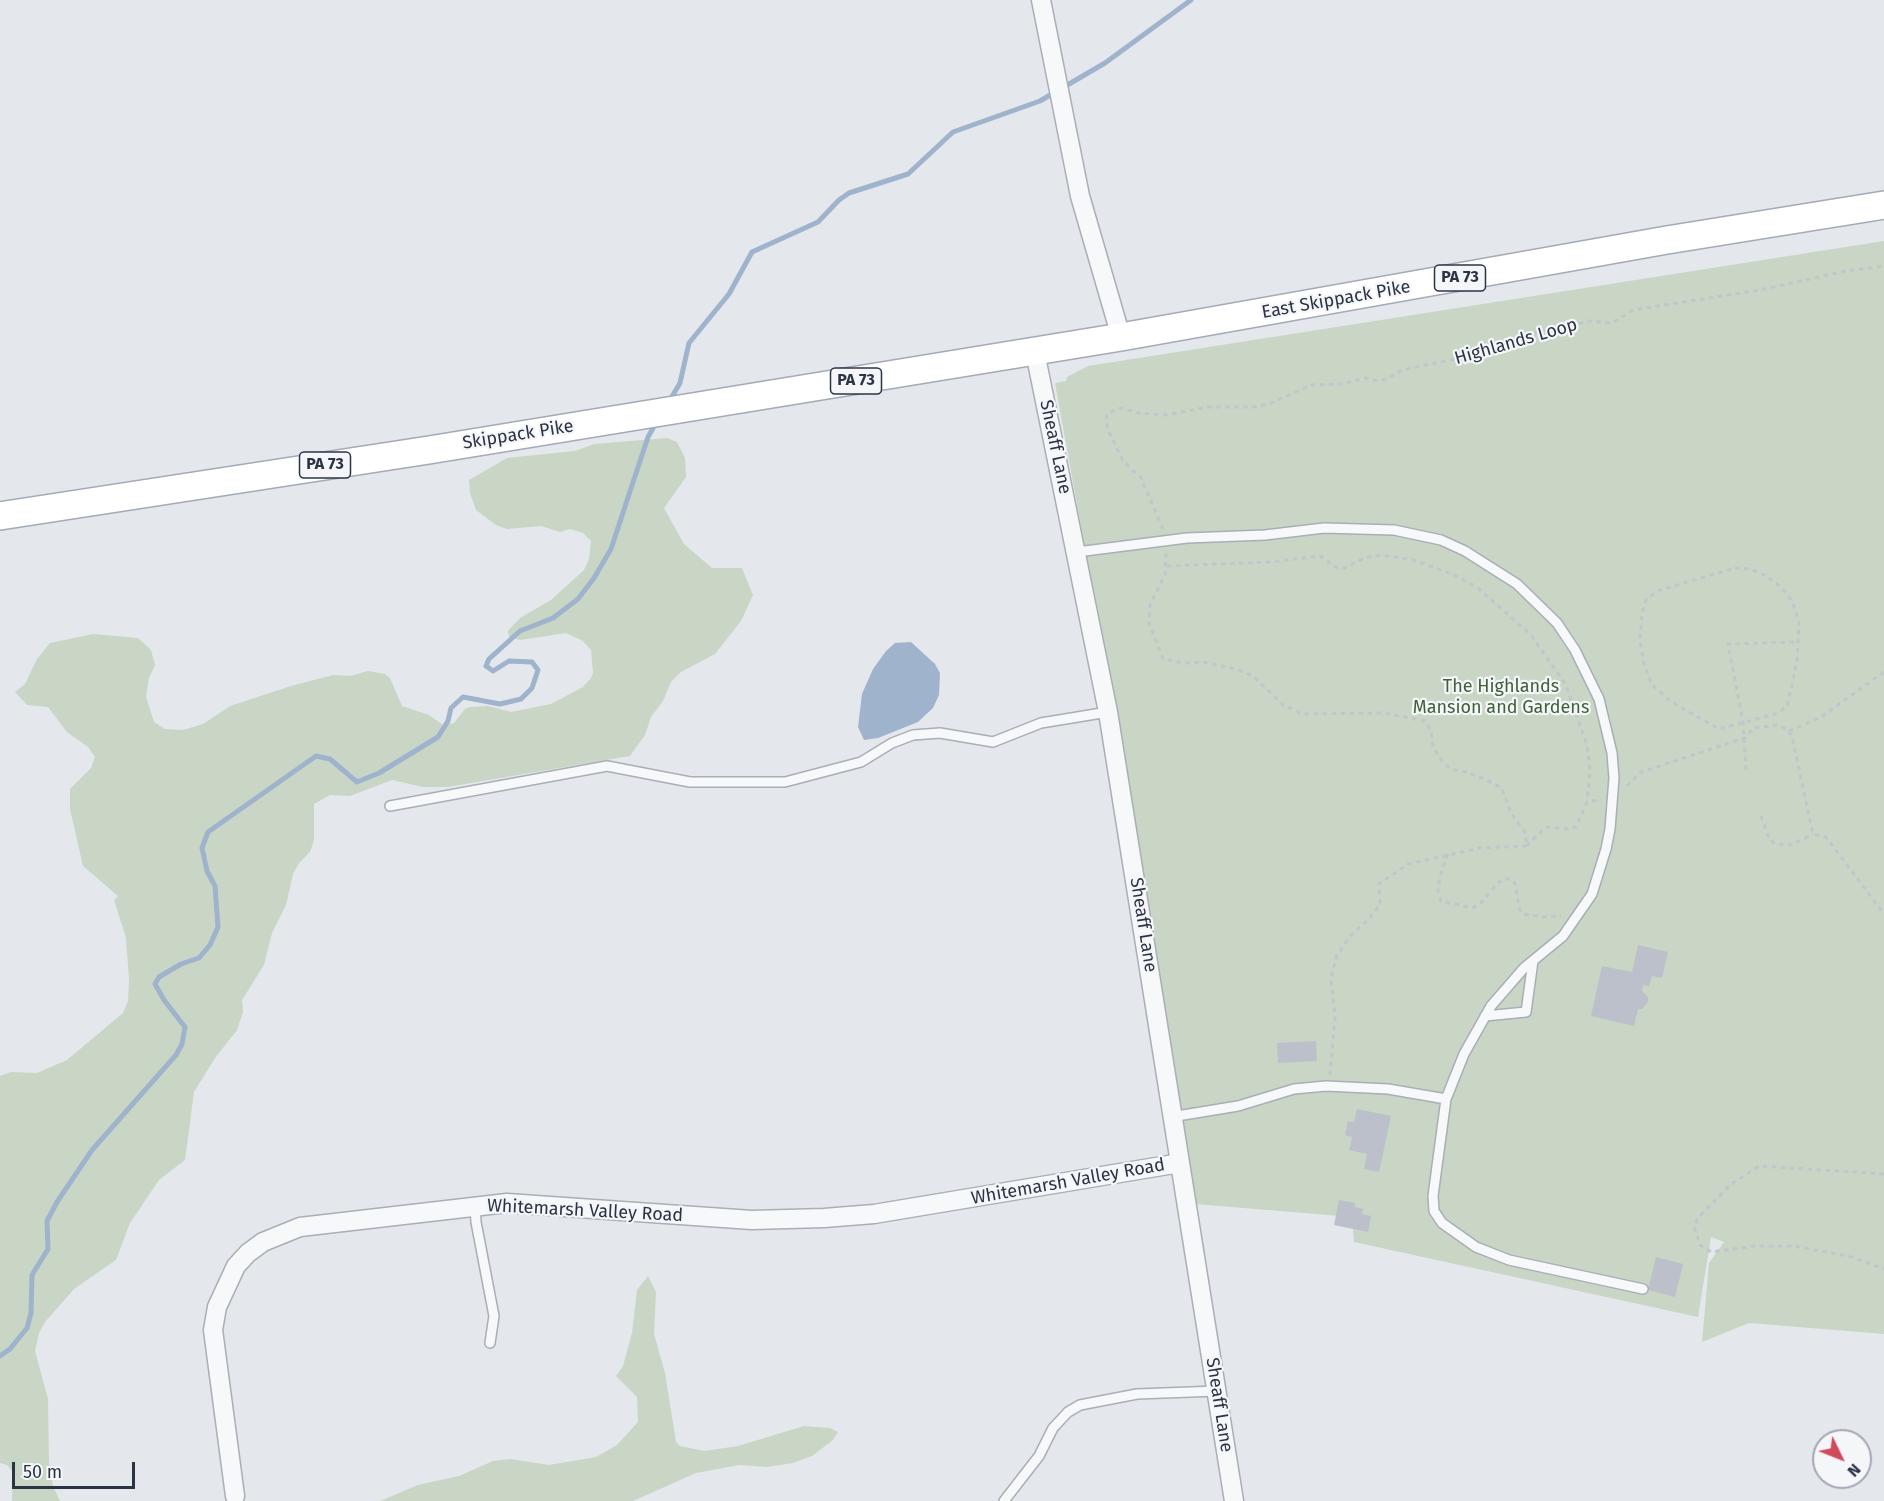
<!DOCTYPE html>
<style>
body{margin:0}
#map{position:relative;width:1884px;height:1501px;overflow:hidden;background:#e4e7ec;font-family:"Fira Sans",sans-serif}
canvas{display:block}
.north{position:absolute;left:1812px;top:1429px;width:60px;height:60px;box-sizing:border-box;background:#f4f6f9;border:2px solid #a4a8b1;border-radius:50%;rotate:133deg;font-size:16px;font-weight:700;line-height:24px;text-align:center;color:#2b3445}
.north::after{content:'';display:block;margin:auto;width:21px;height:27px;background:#d1495b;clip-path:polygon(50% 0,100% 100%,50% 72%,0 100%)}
.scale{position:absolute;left:12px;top:1462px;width:123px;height:27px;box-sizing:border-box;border:3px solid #2b3445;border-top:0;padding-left:8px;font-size:18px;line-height:21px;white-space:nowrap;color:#2b3445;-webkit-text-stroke:4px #f4f6f9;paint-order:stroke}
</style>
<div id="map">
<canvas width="1884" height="1501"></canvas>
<div class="north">N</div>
<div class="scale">50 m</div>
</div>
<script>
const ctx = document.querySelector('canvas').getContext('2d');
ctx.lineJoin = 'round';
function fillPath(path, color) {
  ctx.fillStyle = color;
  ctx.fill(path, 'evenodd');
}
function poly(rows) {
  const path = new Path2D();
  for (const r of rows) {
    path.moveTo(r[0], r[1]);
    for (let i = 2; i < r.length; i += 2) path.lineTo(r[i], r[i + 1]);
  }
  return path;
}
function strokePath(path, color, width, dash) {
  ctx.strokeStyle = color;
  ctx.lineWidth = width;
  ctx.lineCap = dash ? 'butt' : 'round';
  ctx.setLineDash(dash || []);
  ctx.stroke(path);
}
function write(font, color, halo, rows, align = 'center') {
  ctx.font = font + ' "Fira Sans",sans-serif';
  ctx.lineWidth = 4.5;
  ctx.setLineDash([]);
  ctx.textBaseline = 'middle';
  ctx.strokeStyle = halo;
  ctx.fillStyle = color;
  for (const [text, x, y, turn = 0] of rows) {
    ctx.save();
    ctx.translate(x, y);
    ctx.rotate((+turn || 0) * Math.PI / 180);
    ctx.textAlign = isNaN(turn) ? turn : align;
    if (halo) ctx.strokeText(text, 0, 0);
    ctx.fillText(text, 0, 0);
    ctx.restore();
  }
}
fillPath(poly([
 [1884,241,1884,1334,1749,1323,1702,1342,1709,1263,1724,1242,1711,1237,1698,1317,1354,1242,1352,1217,1195,1204,1117,726,1055,383,1066,381,1067,377,1088,366],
 [667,438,677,442,685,458,686,477,664,508,684,544,712,568,742,568,753,595,741,621,715,654,681,672,671,682,663,701,651,717,645,735,630,756,448,787,423,787,392,780,350,796,330,795,314,804,314,840,310,852,299,863,293,874,286,905,272,933,264,965,242,1000,243,1012,237,1030,215,1058,194,1092,185,1160,159,1180,130,1223,116,1260,74,1289,45,1322,39,1333,35,1351,48,1399,49,1462,53,1486,60,1501,12,1501,13,1472,7,1465,0,1463,0,1076,11,1072,37,1073,67,1060,123,1013,128,1001,129,979,126,938,114,900,118,896,83,866,70,809,70,789,91,768,95,757,88,747,67,732,48,707,27,705,15,692,25,684,37,659,50,643,93,634,138,638,151,650,155,665,149,678,146,697,154,722,165,729,183,730,203,724,230,706,291,686,333,675,350,676,368,671,385,674,390,678,402,706,429,715,443,725,454,723,465,709,470,707,488,706,511,712,551,704,583,687,591,678,593,673,591,650,583,641,566,633,520,640,509,637,508,631,520,618,551,600,584,570,589,559,591,541,583,533,570,529,560,532,541,526,507,529,496,525,476,510,470,493,469,480,507,458,575,451,594,444],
 [648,1276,656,1292,654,1334,665,1373,676,1442,680,1446,705,1451,738,1446,804,1426,830,1428,838,1432,833,1440,812,1456,793,1463,767,1467,739,1465,696,1473,633,1501,380,1501,418,1485,459,1476,493,1461,511,1459,549,1465,596,1457,617,1445,638,1422,637,1397,616,1376,623,1366,632,1333,637,1290]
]), '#c9d6c5');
fillPath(poly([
 [911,642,935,664,940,673,939,695,933,708,918,722,878,738,864,740,858,727,862,694,873,669,886,651,895,643]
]), '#9fb4cc');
strokePath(poly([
 [670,400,680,383,689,343,729,294,752,252,818,222,839,200,849,193,908,174,953,132,1040,101,1105,63,1191,0],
 [0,1356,10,1349,27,1328,31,1313,32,1275,48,1249,47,1221,57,1202,92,1150,176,1055,182,1044,185,1027,164,1000,155,984,159,977,181,964,199,958,210,945,218,927,215,886,207,871,202,848,208,832,316,756,330,759,357,782,379,773,438,737,448,721,451,708,463,697,500,704,521,699,532,688,538,670,532,662,509,661,493,671,486,666,489,659,520,631,553,618,578,599,594,578,611,549,648,437,657,421]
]), '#9fb4cc', 5);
fillPath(poly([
 [1638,945,1668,952,1662,978,1652,976,1649,986,1643,985,1642,991,1648,997,1648,1002,1642,1009,1638,1009,1634,1026,1591,1016,1602,966,1632,972],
 [1316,1041,1317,1061,1278,1063,1277,1043],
 [1357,1109,1391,1116,1379,1172,1364,1169,1367,1154,1349,1150,1352,1137,1345,1135,1348,1121,1354,1122],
 [1339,1200,1355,1203,1355,1207,1363,1209,1362,1214,1371,1216,1368,1232,1334,1225],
 [1656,1257,1683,1264,1675,1297,1648,1290]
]), '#bbc0ca');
const lane = poly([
 [1077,552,1187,538,1265,535,1324,528,1394,530,1441,540,1465,551,1517,584,1557,623,1575,650,1599,699,1612,753,1614,778,1610,829,1606,849,1592,894,1563,936,1524,968,1491,1006,1464,1054,1446,1099,1388,1089,1326,1086,1294,1089,1238,1106,1171,1117],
 [390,806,607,766,690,782,785,782,861,762,892,743,913,735,940,733,993,742,1041,723,1108,712],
 [1485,1016,1526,1012,1533,961],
 [1446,1099,1433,1196,1434,1211,1442,1223,1476,1247,1509,1260,1643,1289],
 [475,1205,476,1222,494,1316,490,1343],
 [1004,1501,1039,1456,1053,1428,1068,1412,1080,1405,1137,1394,1217,1391]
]);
const street = poly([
 [1041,0,1080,196,1121,337],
 [1035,352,1108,712,1234,1501],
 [235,1496,213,1330,217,1307,236,1266,248,1253,263,1242,300,1227,507,1203,752,1220,824,1218,874,1214,1180,1163]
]);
const primary = poly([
 [0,516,429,450,1121,337,1667,240,1884,205]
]);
strokePath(lane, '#a9aeb7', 12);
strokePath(street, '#a9aeb7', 21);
strokePath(primary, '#a3abb8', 30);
strokePath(poly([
 [1163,529,1141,478,1123,461,1108,430,1106,420,1107,414,1113,411,1121,408,1138,413,1165,415,1208,407,1254,407,1269,404,1311,385,1341,384,1365,378,1379,381,1389,378,1402,370,1494,351,1505,343,1526,335,1590,321,1612,323,1633,310,1760,290,1846,271,1884,266],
 [1166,553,1165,575,1150,605,1149,623,1163,659,1184,663,1203,662,1236,669,1253,676,1283,705,1303,714,1384,713,1425,721,1431,731,1433,747,1444,764,1454,770,1467,772,1494,783,1502,789,1511,813,1526,834,1526,846,1546,827,1566,829,1576,827,1587,802,1601,799],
 [1167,566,1270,562,1321,556,1337,568,1345,568,1364,558,1382,555,1413,560,1452,574,1477,587,1531,635,1566,685,1587,745,1590,771,1587,801],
 [1735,568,1751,569,1764,575,1781,587,1792,601,1799,622,1797,661,1787,707,1775,714,1719,729,1670,701,1652,685,1644,664,1640,641,1642,613,1646,600,1657,591,1735,568],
 [1789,731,1821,717,1884,672],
 [1746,770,1743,722,1728,644,1797,642],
 [1627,786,1641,772,1745,738,1753,728,1779,725,1789,731,1792,737,1813,834,1826,837,1884,914],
 [1761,816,1769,839,1775,844,1791,845,1813,834],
 [1448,854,1440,876,1438,891,1441,901,1472,908,1481,903,1496,885,1503,879,1510,879,1515,883,1519,908,1523,914,1542,917,1561,916],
 [1330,1075,1335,1017,1331,978,1337,955,1351,935,1367,921,1380,905,1379,884,1408,864,1480,848,1526,846],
 [1884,1174,1759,1166,1730,1185,1698,1218,1694,1226,1700,1245,1711,1252,1755,1246,1794,1246,1852,1257,1884,1269]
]), '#c2c5cb', 3, [4.5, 4.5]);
strokePath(lane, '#f7f8fa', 9);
strokePath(street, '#f7f8fa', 18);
strokePath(primary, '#fff', 27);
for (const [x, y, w] of [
 [1460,278,51],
 [856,381,51],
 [325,465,51]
]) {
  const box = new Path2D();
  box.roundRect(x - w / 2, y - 13, w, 26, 4.5);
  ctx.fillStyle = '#f4f6f9';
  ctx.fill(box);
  strokePath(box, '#2b3445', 1.5);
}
write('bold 16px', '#2b3445', null, [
 ["PA 73",1460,278],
 ["PA 73",856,381],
 ["PA 73",325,465]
]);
write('18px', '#2b3445', '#f4f6f9', [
 ["East Skippack Pike",1336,300,-10],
 ["Highlands Loop",1516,342,-16],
 ["Skippack Pike",518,435,-9],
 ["Sheaff Lane",1055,447,78],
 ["Sheaff Lane",1143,925,81],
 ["Whitemarsh Valley Road",1068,1182,-10],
 ["Whitemarsh Valley Road",585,1211,3],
 ["Sheaff Lane",1219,1405,81]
]);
write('18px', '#3f6138', '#f4f6f9', [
 ["The Highlands",1501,687],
 ["Mansion and Gardens",1501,708]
]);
</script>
